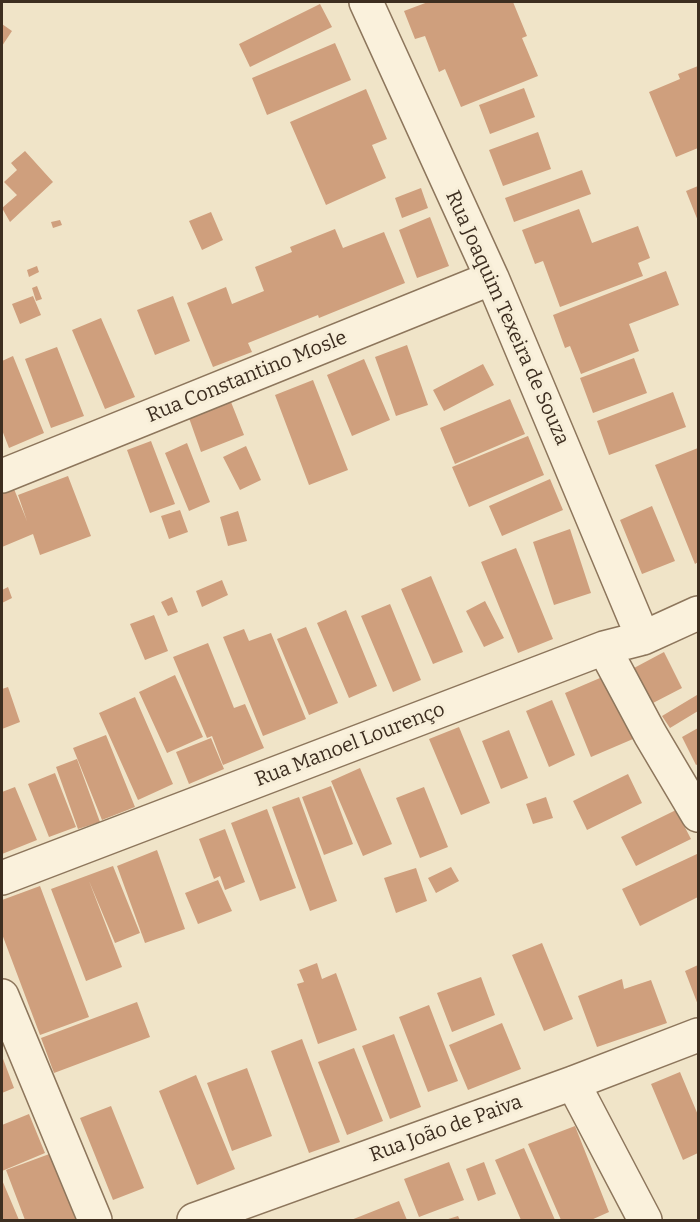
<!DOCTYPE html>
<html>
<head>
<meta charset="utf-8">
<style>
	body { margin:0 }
	#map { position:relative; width:700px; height:1222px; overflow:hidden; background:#f0e4c8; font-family:Bitter,serif }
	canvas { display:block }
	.frame { position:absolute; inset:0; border:3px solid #3d2e20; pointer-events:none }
</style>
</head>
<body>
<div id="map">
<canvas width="700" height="1222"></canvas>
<div class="frame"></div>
</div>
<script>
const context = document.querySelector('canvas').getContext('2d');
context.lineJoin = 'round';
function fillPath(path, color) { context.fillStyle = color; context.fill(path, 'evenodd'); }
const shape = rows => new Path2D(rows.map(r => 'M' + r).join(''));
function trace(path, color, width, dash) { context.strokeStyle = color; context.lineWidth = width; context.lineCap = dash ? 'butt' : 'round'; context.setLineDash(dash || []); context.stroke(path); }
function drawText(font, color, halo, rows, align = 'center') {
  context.font = font + ' Bitter,serif'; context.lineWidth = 6; context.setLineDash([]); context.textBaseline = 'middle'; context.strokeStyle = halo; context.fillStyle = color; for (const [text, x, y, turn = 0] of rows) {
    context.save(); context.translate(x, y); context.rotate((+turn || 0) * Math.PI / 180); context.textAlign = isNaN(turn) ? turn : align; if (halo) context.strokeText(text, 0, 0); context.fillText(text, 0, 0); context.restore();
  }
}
fillPath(shape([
	[428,2,513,2,527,36,522,38,538,76,461,107,445,69,439,72,425,36,415,39,404,11],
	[320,4,332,27,250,67,239,44],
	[2,24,12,31,2,46],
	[335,43,351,80,267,115,252,78],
	[698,66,698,148,676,157,649,92,680,79,678,74],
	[524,88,535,117,490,134,479,105],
	[366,89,387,139,372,145,386,178,326,205,290,122],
	[538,132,551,169,503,186,489,150],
	[25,151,53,182,10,222,2,208,17,195,4,182,17,170,11,163],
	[582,170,591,194,514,222,505,198],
	[698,186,698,221,686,191],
	[421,188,428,208,402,218,395,198],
	[579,209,592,243,638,226,650,258,638,263,643,276,560,307,543,261,535,264,522,230],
	[211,212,223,240,202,250,189,221],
	[430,217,449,266,417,278,399,230],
	[60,220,62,225,53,228,51,222],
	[335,229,343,248,384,232,405,283,319,318,318,315,248,343,252,352,213,367,187,303,226,287,232,304,264,291,255,267,292,252,290,247],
	[37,266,39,272,29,277,27,270],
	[666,271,679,305,629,324,639,351,581,374,570,346,565,348,553,315],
	[37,286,42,299,36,301,32,288],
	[33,296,41,315,20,324,12,304],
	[173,296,190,341,155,355,137,310],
	[101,318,135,397,105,409,72,330],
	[407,345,428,405,396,416,375,357],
	[57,347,84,416,51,428,25,359],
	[13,356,44,433,9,448,2,430,2,361],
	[634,358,647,393,593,413,580,378],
	[364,359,390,420,352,436,327,375],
	[483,364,494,385,444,411,433,390],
	[313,380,348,470,309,485,275,395],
	[673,392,686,427,609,455,597,421],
	[510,399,525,434,455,464,440,428],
	[231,402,244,435,201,452,189,418],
	[528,436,544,475,469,507,452,467],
	[151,441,175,504,150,513,127,450],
	[187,443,210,502,189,511,165,453],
	[246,446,261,480,240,490,223,457],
	[698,448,698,562,695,564,655,465],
	[68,476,91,536,40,555,33,534,2,547,2,494,14,489,27,521,18,495],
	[550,479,563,510,502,536,489,506],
	[652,506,675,561,642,574,620,520],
	[180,510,188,532,169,539,161,516],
	[238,511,247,541,228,546,220,517],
	[570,529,591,593,554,605,533,542],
	[516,548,553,639,518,653,481,562],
	[431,576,463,652,433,664,401,589],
	[222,580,228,595,202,607,196,591],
	[8,587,12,598,2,603,2,590],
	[172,597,178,612,168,616,161,602],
	[485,601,504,638,484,647,466,611],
	[390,604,421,680,393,692,361,616],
	[346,610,377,686,349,698,317,623],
	[154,615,168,651,145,660,130,624],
	[306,627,338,703,309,715,277,639],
	[244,629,249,641,271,633,306,719,263,736,223,637],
	[208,643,234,708,245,704,264,748,223,765,212,736,207,738,173,657],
	[664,652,682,688,653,703,634,668],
	[175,675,203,737,167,753,139,692],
	[607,675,633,739,591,757,565,693],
	[8,687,20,722,2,729,2,689],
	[697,695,698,711,670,728,662,716],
	[135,697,173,784,138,800,99,713],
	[552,700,575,755,549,767,526,711],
	[459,727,490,803,461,815,429,739],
	[698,728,698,764,696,765,682,737],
	[509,730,528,778,501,789,482,741],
	[106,735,135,807,102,820,73,748],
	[211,738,224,769,189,784,176,752],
	[77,759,100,822,78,829,56,767],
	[360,768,392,844,363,856,331,781],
	[55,773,76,827,49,837,28,784],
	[628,774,642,803,587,830,573,801],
	[331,786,353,844,324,855,302,797],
	[15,787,37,840,2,854,2,792],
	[424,787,448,847,420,858,396,798],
	[299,797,337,901,310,911,272,807],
	[546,797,553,818,533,824,526,804],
	[267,809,296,888,260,901,231,823],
	[676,810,691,839,636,866,621,837],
	[225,829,245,882,225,890,220,876,214,879,199,839],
	[157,850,185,929,145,943,117,866],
	[697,854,698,857,698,897,640,926,622,889],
	[113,866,140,933,115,943,89,881,122,967,86,981,51,889],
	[451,867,459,881,436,893,428,878],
	[416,868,427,901,396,913,384,878],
	[218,880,232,911,198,924,185,893],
	[40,886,89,1017,40,1035,2,934,2,900],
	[542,943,573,1019,544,1031,512,955],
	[317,963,322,979,336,973,357,1030,318,1044,297,984,304,982,299,970],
	[698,965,698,1005,685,971],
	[481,977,495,1015,452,1032,437,993],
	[622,979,624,989,651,980,667,1023,597,1047,578,996],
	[137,1002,150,1037,54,1073,41,1038],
	[429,1005,458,1081,428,1092,399,1017],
	[502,1023,521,1069,468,1090,449,1045],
	[394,1034,421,1107,390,1119,362,1046],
	[302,1039,340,1142,309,1153,271,1051],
	[354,1048,383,1121,347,1135,318,1062],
	[2,1056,14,1088,2,1093],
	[247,1068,272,1136,232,1151,207,1083],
	[680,1072,698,1115,698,1153,683,1160,651,1084],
	[196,1075,235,1169,197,1185,159,1091],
	[111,1106,144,1188,113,1200,80,1118],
	[29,1114,45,1153,2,1171,2,1125],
	[575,1126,609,1212,591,1220,561,1220,528,1144],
	[524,1148,555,1220,521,1220,495,1160],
	[52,1153,79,1220,25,1220,6,1170],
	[449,1162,464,1200,419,1217,404,1179],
	[484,1162,496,1194,478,1201,466,1169],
	[2,1180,19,1220,2,1220],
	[399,1201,407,1220,351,1220],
	[458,1216,460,1220,445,1220]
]), '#cf9f7d');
const minor = shape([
	[366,2,492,278,643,638],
	[2,476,492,278],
	[604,648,650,734,698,815],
	[2,878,604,648,643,638,698,613],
	[2,996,95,1220],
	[573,1083,645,1220],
	[194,1220,573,1083,698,1035]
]);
trace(minor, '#8d765c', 36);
trace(minor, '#faf1dc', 33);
drawText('20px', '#3d2e20', '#f7eed8', [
	["Rua Joaquim Texeira de Souza",507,318,66],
	["Rua Constantino Mosle",247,377,-22],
	["Rua Manoel Lourenço",350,745,-21],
	["Rua João de Paiva",446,1129,-20]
]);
</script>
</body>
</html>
